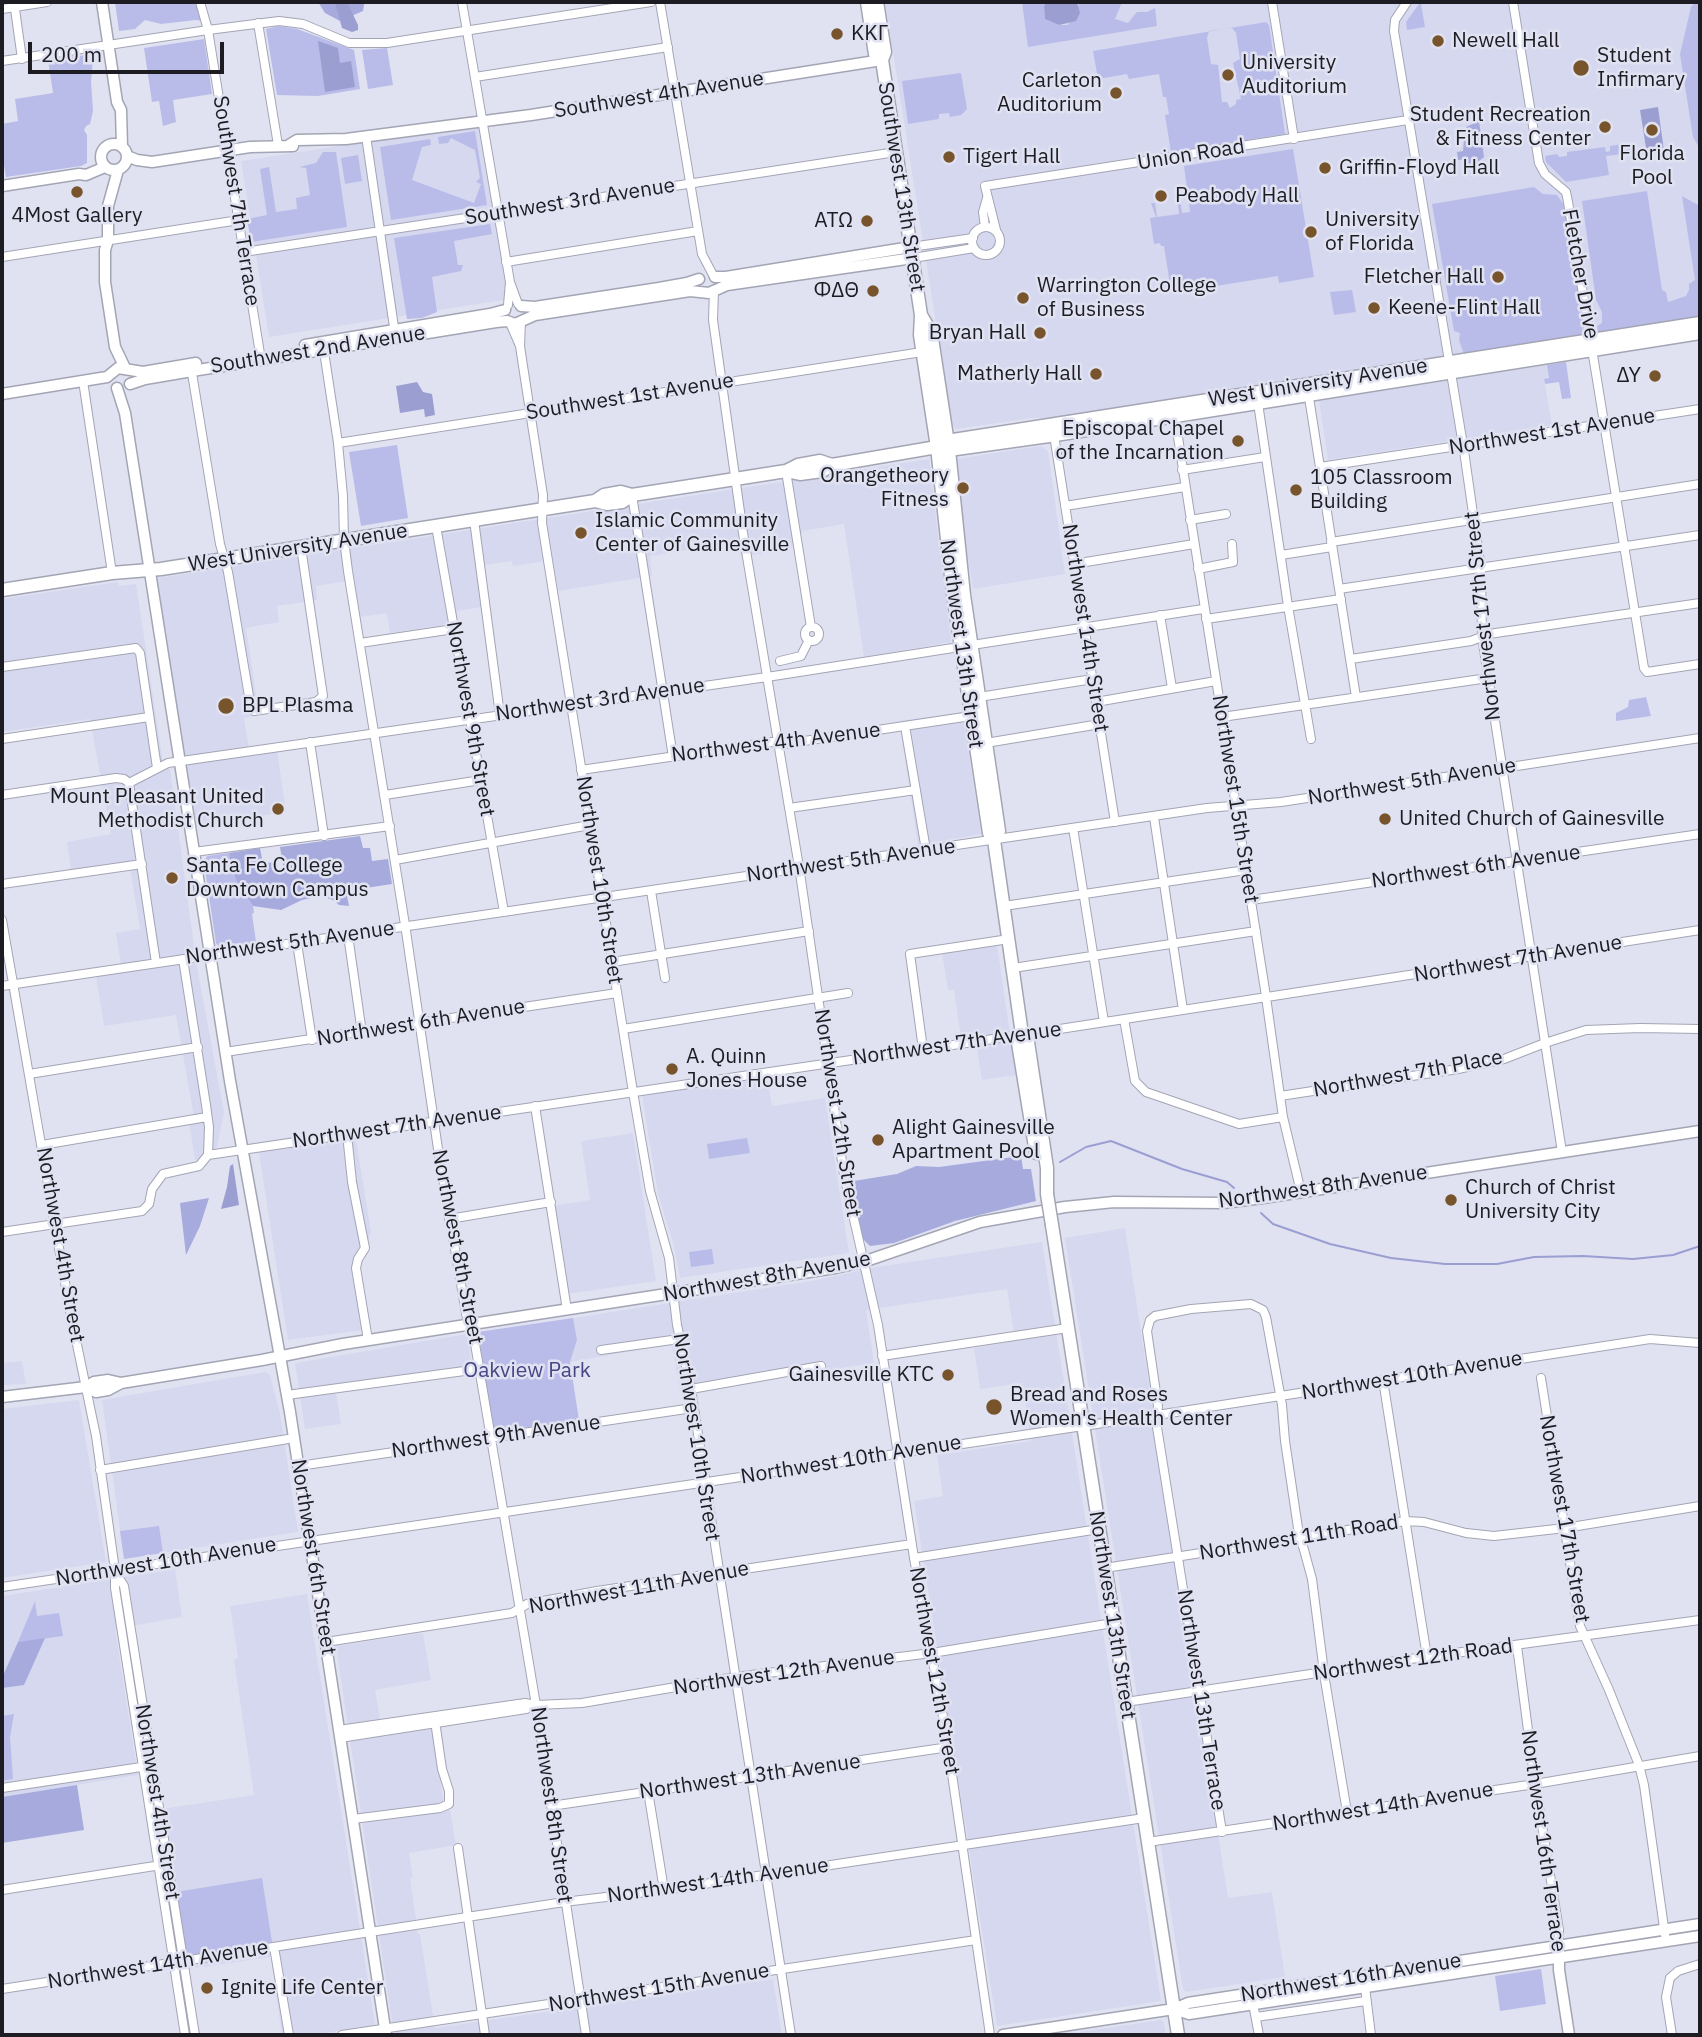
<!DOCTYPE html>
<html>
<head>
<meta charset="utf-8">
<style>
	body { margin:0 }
	#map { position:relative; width:1702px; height:2037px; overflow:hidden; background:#e0e2f2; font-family:"IBM Plex Sans",sans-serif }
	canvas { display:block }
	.frame { position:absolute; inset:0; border:4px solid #1c1c22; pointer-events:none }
	.scale { position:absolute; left:28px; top:42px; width:196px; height:32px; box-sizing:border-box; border:4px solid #1c1c22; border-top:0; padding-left:9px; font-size:21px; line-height:24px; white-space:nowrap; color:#1c1c22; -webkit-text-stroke:5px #e0e2f2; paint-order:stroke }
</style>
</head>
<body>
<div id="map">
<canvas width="1702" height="2037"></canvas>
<div class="frame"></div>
<div class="scale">200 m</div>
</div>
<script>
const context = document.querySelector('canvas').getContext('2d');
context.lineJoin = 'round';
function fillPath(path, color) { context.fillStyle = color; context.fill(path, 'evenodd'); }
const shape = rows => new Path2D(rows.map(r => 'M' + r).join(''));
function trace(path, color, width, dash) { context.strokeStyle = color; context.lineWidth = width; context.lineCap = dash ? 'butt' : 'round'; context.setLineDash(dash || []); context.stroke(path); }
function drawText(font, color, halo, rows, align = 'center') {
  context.font = font + ' "IBM Plex Sans",sans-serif'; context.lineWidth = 5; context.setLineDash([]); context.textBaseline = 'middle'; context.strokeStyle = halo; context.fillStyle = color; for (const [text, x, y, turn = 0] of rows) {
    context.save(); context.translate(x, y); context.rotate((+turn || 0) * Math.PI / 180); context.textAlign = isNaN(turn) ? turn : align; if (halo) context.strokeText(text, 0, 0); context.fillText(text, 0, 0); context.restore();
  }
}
fillPath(shape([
	[885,2,1700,2,1700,317,1056,418,1032,418,956,429,952,424],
	[481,124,509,299,269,337,241,161],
	[1547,365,1549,378,1544,379,1552,425,1328,460,1319,401],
	[1041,446,1048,451,1065,574,973,589,961,514,956,459],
	[929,459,951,642,864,657,844,524,803,531,790,549,741,557,738,542,650,556,652,576,558,591,553,560,513,566,512,561,477,566,482,607,457,611,458,623,390,633,387,613,360,617,354,580,316,586,317,600,277,606,279,622,246,628,259,715,244,718,249,749,185,757,183,755,156,580,158,578],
	[118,582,119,586,136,584,164,769,170,769,196,961,224,1112,215,1157,195,1160,189,1122,194,1117,176,1015,104,1026,96,976,122,972,116,933,140,929,129,862,71,871,67,842,111,834,90,719,2,732,2,599],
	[963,712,981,834,918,845,899,721],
	[277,750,286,812,195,826,187,765],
	[996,938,1016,1075,982,1080,975,1037,961,1038,954,990,948,990,941,947],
	[767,1076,772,1106,825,1098,849,1253,680,1278,674,1246,658,1194,642,1095],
	[354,1127,371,1232,360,1263,371,1329,288,1340,259,1153,246,1144],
	[633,1133,656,1281,567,1294,553,1206,590,1200,581,1141],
	[1125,1228,1228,1898,1272,1892,1285,1977,1186,1992,1183,1989,1065,1238],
	[1042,1242,1161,2001,997,2026,914,1501,943,1496,937,1455,1031,1441,1022,1383,980,1389,974,1348,1015,1341,1007,1289,866,1310,874,1363,680,1392,672,1344,570,1362,577,1340,573,1318,811,1281,877,1267],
	[467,1334,472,1366,335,1387,341,1424,305,1429,295,1363],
	[22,1361,26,1384,2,1385,2,1363],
	[265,1372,270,1375,280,1413,298,1532,124,1559,102,1400],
	[79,1400,106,1562,2,1578,2,1409],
	[175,1569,182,1617,115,1629,138,1775,2,1797,2,1596],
	[307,1594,375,2025,375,2035,340,2035,339,2031,308,2035,282,2035,271,1957,188,1969,162,1809,254,1795,234,1660,238,1658,230,1606],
	[423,1633,431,1680,375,1690,383,1736,432,1729,445,1810,450,1810,456,1845,409,1853,413,1877,410,1878,418,1934,420,1934,435,2028,773,1979,782,2035,397,2035,392,2022,336,1646],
	[1161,2020,1164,2022,1166,2035,1080,2035,1079,2032]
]), '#d6d8ef');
fillPath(shape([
	[115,2,197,2,202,21,196,20,161,24,145,20,135,29,119,31],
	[1022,2,1047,2,1044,6,1045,19,1059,25,1068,25,1079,5,1077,2,1122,2,1115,19,1128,23,1137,12,1147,12,1155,8,1157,26,1028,47],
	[1695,2,1700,2,1700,149,1693,137,1680,54,1691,7],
	[1419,4,1421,4,1425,27,1407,30,1406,22],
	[1266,22,1269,25,1285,134,1171,152,1165,115,1169,114,1166,97,1163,97,1159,74,1129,79,1127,74,1098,79,1093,51],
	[1232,28,1236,33,1240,59,1233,63,1241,99,1236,100,1236,104,1230,108,1227,102,1222,102,1218,65,1211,64,1207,38,1209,31],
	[279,26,297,29,354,50,360,89,318,96,277,95,266,29],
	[204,39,212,94,173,100,176,122,163,126,159,101,152,102,144,48],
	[387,48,393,85,368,89,362,50],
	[86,55,93,60,91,81,93,111,90,124,86,126,84,130,87,135,87,163,81,166,6,177,2,153,2,124,18,121,15,99,53,93,48,60],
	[961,73,967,109,961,115,950,117,949,113,939,114,939,119,908,124,902,81],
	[475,131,487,205,391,220,380,147,430,139,431,145,422,147,412,180,474,203,481,184,476,182,480,178,475,150,451,138,448,143,439,144,438,137],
	[1629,143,1631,153,1606,156,1609,175,1566,182,1546,162,1545,156,1557,154,1559,157,1567,156,1567,152,1605,147,1606,152,1610,151,1610,146],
	[1293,149,1314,277,1279,283,1278,276,1191,290,1171,291,1164,246,1161,246,1160,243,1154,244,1150,218,1156,217,1151,203,1155,203,1157,217,1179,214,1177,196,1180,196,1182,213,1190,212,1184,166],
	[323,152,336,152,347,227,251,242,247,219,267,215,260,169,269,167,276,212,297,209,296,198,310,195,306,168,299,167,316,163],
	[358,155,362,181,345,184,341,158],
	[1534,187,1543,194,1557,195,1564,205,1578,287,1583,335,1464,354,1459,340,1460,333,1454,331,1432,204],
	[1647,191,1662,290,1666,292,1668,302,1686,296,1689,290,1689,284,1695,280,1682,196,1700,206,1700,317,1598,332,1597,326,1602,323,1602,312,1596,300,1582,201],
	[490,224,492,234,454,241,458,265,463,265,461,271,432,277,437,312,422,318,407,319,394,238],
	[1352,290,1356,312,1334,315,1330,292],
	[1566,362,1571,398,1562,399,1559,382,1545,384,1544,379,1549,378,1547,365],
	[397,445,408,518,361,526,349,452],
	[1646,697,1651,716,1616,721,1616,713,1628,707,1629,700],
	[229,853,231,868,239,886,253,906,254,913,252,914,256,942,219,947,216,943,204,862,207,856],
	[747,1138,750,1153,709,1159,707,1144],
	[712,1249,714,1264,691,1267,689,1252],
	[573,1318,577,1340,570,1362,579,1420,494,1432,478,1332],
	[159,1526,163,1553,124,1559,120,1531],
	[35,1601,37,1616,59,1613,63,1636,18,1642],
	[14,1714,10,1737,13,1779,2,1781,2,1716],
	[262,1878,272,1942,186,1956,176,1892],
	[1541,1969,1546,2004,1500,2011,1495,1976]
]), '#b9bce8');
fillPath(shape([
	[318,2,364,2,364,5,363,11,340,21,325,13],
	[1479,121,1484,157,1469,169,1467,159,1458,160,1457,152,1463,151,1464,140,1468,137,1466,127],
	[360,836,363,848,370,848,372,861,388,859,392,884,346,891,349,906,339,905,333,900,321,896,302,900,281,910,253,906,239,886,231,868,229,853,260,848,263,864,273,862,274,872,284,871,280,847],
	[1021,1156,1023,1169,1031,1169,1036,1201,955,1221,894,1243,870,1246,863,1239,858,1222,854,1181,897,1174,916,1166,939,1167],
	[209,1198,200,1226,186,1255,180,1203],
	[45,1638,24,1685,2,1688,2,1678,18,1642],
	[77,1785,84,1830,2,1843,2,1797]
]), '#a6aadd');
fillPath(shape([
	[337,2,347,2,358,25,358,30,352,32,342,28,335,3],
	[1047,2,1077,2,1080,13,1076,21,1059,25,1045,19,1044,6],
	[318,41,338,48,340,63,351,61,355,87,325,92],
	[1658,107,1664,151,1647,154,1640,110],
	[417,382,423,392,432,394,435,415,425,417,424,409,400,413,396,386],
	[233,1164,239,1205,221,1209,227,1187,230,1166]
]), '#9b9ed1');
trace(shape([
	[1060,1162,1086,1147,1111,1141,1182,1169,1227,1182,1234,1188],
	[1261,1213,1273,1224,1330,1244,1391,1258,1445,1264,1497,1264,1534,1257,1583,1256,1633,1259,1673,1255,1700,1246]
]), '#9b9ed1', 2);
const street = shape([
	[14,2,22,59],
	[200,2,208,30,261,360],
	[462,2,510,282,518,304],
	[660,2,702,254,713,275],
	[1272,2,1294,139],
	[1407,2,1395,20,1394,31,1464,451,1481,569,1482,637,1562,1152],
	[1513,2,1539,163,1545,174,1566,192,1568,202,1644,668,1647,672,1700,664],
	[2,9,47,2],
	[258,23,278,145],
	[2,61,208,30,279,21,303,24,349,43,387,43,651,2],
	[475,77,668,47],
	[366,136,395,334],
	'972 241a14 14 0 1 1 28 0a14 14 0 1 1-28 0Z',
	[985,227,983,212,987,198],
	[996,230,985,186,1408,120],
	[911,247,973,238],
	[244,252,896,152],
	[2,257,239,220],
	[913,258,974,248],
	[506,262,698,231],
	[714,290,713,320,743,533,800,873,844,1175,878,1325,914,1558,946,1733,990,2035],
	[508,305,510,282],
	[510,323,520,346,523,366,543,495,542,523,633,1092,650,1191,669,1258,677,1325,691,1389,791,2035],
	[323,345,338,443,343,496,344,540,348,571,406,931,438,1149,468,1325,473,1332,536,1705,586,2035],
	[520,346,521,321],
	[191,367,220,544,228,572,251,708,254,711,316,702,323,696,301,547],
	[83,381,112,573],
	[1308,391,1356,697],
	[1258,403,1288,606,1311,739],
	[1174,412,1265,990,1283,1117,1301,1192],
	[1054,435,1115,822],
	[338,443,922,352],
	[1320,467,1700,409],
	[1182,470,1265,457],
	[786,471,811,627],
	[632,495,673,757],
	[1065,506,1185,487],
	[474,520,500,715],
	[1190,520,1226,514],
	[436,526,504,912],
	[1331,542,1700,484],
	[1281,555,1332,547],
	[1074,564,1194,544],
	[1198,569,1233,562,1232,544],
	[1339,589,1700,535],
	[1160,615,1172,688],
	[1206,619,1341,599],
	'805 634a7 7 0 1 1 14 0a7 7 0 1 1-14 0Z',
	[360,643,454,629],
	[1351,659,1471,641,1489,634,1700,603],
	[780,661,801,656,809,640],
	[2,667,136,648,140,653,157,768],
	[979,697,1093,679],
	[1096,702,1216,681],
	[1222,717,1488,678],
	[905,726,926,850],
	[2,739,149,717],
	[310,742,324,836],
	[986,743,1100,724],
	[581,770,771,742,784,744,971,716],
	[129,783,168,763,767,677,1203,609],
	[129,783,156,963],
	[2,795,116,778,124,779,129,783],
	[385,795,481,780],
	[789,808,916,790],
	[1154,817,1183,1010],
	[1073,828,1104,1022],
	[194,852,390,826],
	[395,860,590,825],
	[2,884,142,864],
	[651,891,665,978],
	[1251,900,1700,834],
	[1004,906,1246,870],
	[2,920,70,1311,96,1436,115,1570,115,1588,185,2035],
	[348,935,362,1033],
	[297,943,312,1040],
	[183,959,206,1105,209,1127,208,1155],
	[612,962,809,931],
	[1013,968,1256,931],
	[2,986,1207,808,1281,802,1700,738],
	[1124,1019,1135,1081,1146,1092,1239,1124,1283,1117],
	[623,1029,848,993],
	[923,1049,910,954,1009,939],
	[225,1052,617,993],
	[29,1074,198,1047],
	[1280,1096,1458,1069,1504,1059,1545,1043,1586,1030,1640,1028,1700,1029],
	[535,1106,567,1310],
	[347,1134,352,1182,365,1248,358,1259,356,1268,368,1340],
	[42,1145,207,1117],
	[449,1219,551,1202],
	[2,1232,142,1211,149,1204,152,1189,163,1174,199,1166,208,1155,1034,1033,1700,930],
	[601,1350,679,1339],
	[882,1356,1068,1328],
	[1541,1378,1580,1626,1609,1690,1639,1765,1644,1785,1665,1935],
	[1383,1380,1427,1657],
	[691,1389,821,1366],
	[287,1395,479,1369],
	[299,1466,693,1408],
	[100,1470,294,1438],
	[914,1558,1099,1529],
	[1105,1568,1405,1521,1424,1522,1466,1533,1494,1536,1565,1528,1700,1506],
	[116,1573,124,1586,195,2035],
	[2,1587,1157,1415,1650,1339,1700,1343],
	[326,1642,512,1613,527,1604,597,1591,912,1544],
	[1517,1646,1534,1776,1559,1930,1559,1946],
	[1126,1702,1403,1660,1700,1620],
	[339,1730,525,1703,536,1705,582,1703,735,1677,932,1653,1113,1623],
	[340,1738,526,1709,536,1705],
	[2,1788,148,1766],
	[648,1791,664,1890],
	[551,1806,949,1747],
	[353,1819,440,1808,449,1804,449,1791,442,1769,435,1721],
	[1222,1832,1156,1421,1158,1406,1147,1331,1150,1320,1155,1316,1191,1309,1251,1304,1263,1310,1266,1317,1282,1405,1285,1441,1298,1528,1312,1579,1325,1680,1347,1812],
	[1148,1842,1535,1784,1700,1756],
	[458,1848,485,2035],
	[2,1890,161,1865],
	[274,1947,289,2035],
	[1365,1987,1371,2035],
	[2,1989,564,1902,664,1890,1144,1818],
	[1253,2004,1259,2035],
	[1256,2017,1366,2001],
	[342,2035,976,1940],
	[1672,2035,1666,1997,1670,1978,1678,1971,1700,1964]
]);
const secondary = shape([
	[102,2,117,102,121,110,122,147],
	'101 157a13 13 0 1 1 26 0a13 13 0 1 1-26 0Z',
	[289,145,297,140,346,139,531,115,882,60],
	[127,156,137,160,152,162,250,147,293,146],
	[118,170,108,206,108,240,105,250,105,282,115,347,125,368],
	[2,186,79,174,86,175,105,167],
	[715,277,726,277,911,247],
	[521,306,535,307,659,288,687,283,699,279],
	[305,345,490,314,505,310],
	[130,384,145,379,192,371,496,322,507,321,515,324,535,315,690,291,709,293,727,285,913,258],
	[117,388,125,413,230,1081,290,1412,386,2035],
	[2,394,107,377,118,368,143,372,196,363],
	[86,1387,96,1392,108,1390,121,1383,262,1360,343,1344,835,1268,863,1262,980,1222,1065,1207,1114,1202,1223,1203,1263,1198,1700,1131],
	[2,1397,86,1387,94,1382,108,1380,121,1383],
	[1559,1951,1559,1970,1569,2035],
	[1174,2009,1189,2014,1700,1936],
	[1003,2035,1174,2009,1188,2003,1700,1924]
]);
const primary = shape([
	[867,2,875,54,882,60],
	[877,2,885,52,882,60,921,315,920,335,937,447,953,594,989,833,994,840,1022,1034,1028,1042,1047,1168,1047,1194],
	[921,315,931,332,949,450,964,595,999,831,994,840],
	[937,447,949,450,1049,436,1700,333],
	[786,471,800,474,822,471,832,465,937,447,947,441,1700,323],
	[595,501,604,495,621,492,632,495,716,482,786,471,798,465,820,461,832,465],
	[2,590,112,573,161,569,595,501,607,504,622,502,632,495],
	[1022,1034,1018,1043,1036,1153],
	[1052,1225,1178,2035]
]);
trace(street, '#a3a5b4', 10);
trace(secondary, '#a3a5b4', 13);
trace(primary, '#a3a5b4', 15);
trace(street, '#fff', 8);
trace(secondary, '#fff', 10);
trace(primary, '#fff', 12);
const primaryBridge = shape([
	[1047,1194,1052,1225]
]);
trace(primaryBridge, '#a3a5b4', 15, []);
trace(primaryBridge, '#fff', 12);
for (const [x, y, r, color] of [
	[837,34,7,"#77542c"],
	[1438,41,7,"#77542c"],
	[1581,68,9,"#77542c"],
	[1228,75,7,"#77542c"],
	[1116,93,7,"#77542c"],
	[1605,127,7,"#77542c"],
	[1652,130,7,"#77542c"],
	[949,157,7,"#77542c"],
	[1325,168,7,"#77542c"],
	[77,192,7,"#77542c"],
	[1161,196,7,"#77542c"],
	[867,221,7,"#77542c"],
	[1311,232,7,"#77542c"],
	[1498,277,7,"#77542c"],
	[873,291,7,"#77542c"],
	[1023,298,7,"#77542c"],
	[1374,308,7,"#77542c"],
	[1040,333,7,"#77542c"],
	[1096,374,7,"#77542c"],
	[1655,376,7,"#77542c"],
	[1238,441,7,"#77542c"],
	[963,488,7,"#77542c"],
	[1296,490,7,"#77542c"],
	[581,533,7,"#77542c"],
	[226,706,9,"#77542c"],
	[278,809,7,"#77542c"],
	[1385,819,7,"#77542c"],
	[172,878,7,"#77542c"],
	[672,1069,7,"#77542c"],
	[878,1140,7,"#77542c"],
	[1451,1200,7,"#77542c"],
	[948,1375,7,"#77542c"],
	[994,1407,9,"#77542c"],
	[207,1988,7,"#77542c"]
]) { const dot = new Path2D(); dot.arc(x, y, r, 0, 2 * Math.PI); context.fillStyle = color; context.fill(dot); trace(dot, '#e0e2f2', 2.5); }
drawText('21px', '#1c1c22', '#e0e2f2', [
	["ΚΚΓ",851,34],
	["Newell Hall",1452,41],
	["Student",1597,56],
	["Infirmary",1597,80],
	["University",1242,63],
	["Auditorium",1242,87],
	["Carleton",1102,81,"right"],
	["Auditorium",1102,105,"right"],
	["Student Recreation",1591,115,"right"],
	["& Fitness Center",1591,139,"right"],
	["Florida",1652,154,"center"],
	["Pool",1652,178,"center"],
	["Tigert Hall",963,157],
	["Griffin-Floyd Hall",1339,168],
	["Peabody Hall",1175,196],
	["4Most Gallery",77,216,"center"],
	["University",1325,220],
	["of Florida",1325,244],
	["ΑΤΩ",853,221,"right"],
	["Fletcher Hall",1484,277,"right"],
	["Warrington College",1037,286],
	["of Business",1037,310],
	["ΦΔΘ",859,291,"right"],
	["Keene-Flint Hall",1388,308],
	["Bryan Hall",1026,333,"right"],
	["Matherly Hall",1082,374,"right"],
	["ΔΥ",1641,376,"right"],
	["Episcopal Chapel",1224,429,"right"],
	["of the Incarnation",1224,453,"right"],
	["Orangetheory",949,476,"right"],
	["Fitness",949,500,"right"],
	["105 Classroom",1310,478],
	["Building",1310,502],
	["Islamic Community",595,521],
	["Center of Gainesville",595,545],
	["BPL Plasma",242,706],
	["Mount Pleasant United",264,797,"right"],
	["Methodist Church",264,821,"right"],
	["United Church of Gainesville",1399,819],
	["Santa Fe College",186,866],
	["Downtown Campus",186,890],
	["A. Quinn",686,1057],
	["Jones House",686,1081],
	["Alight Gainesville",892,1128],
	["Apartment Pool",892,1152],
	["Church of Christ",1465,1188],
	["University City",1465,1212],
	["Gainesville KTC",934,1375,"right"],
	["Bread and Roses",1010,1395],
	["Women's Health Center",1010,1419],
	["Ignite Life Center",221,1988]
], 'left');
drawText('21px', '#1c1c22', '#e0e2f2', [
	["Southwest 4th Avenue",659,95,-9],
	["Union Road",1191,155,-9],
	["Southwest 13th Street",901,187,81],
	["Southwest 7th Terrace",236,201,81],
	["Southwest 3rd Avenue",570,202,-9],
	["Fletcher Drive",1580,274,80],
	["Southwest 2nd Avenue",318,350,-9],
	["West University Avenue",1318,383,-9],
	["Southwest 1st Avenue",630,397,-9],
	["Northwest 1st Avenue",1552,432,-9],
	["West University Avenue",298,548,-9],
	["Northwest 17th Street",1483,616,-96],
	["Northwest 14th Street",1085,628,81],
	["Northwest 13th Street",961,644,82],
	["Northwest 3rd Avenue",600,700,-8],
	["Northwest 9th Street",470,719,80],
	["Northwest 4th Avenue",776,743,-7],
	["Northwest 5th Avenue",1412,782,-9],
	["Northwest 15th Street",1235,799,81],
	["Northwest 5th Avenue",851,861,-8],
	["Northwest 6th Avenue",1476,867,-8],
	["Northwest 10th Street",599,880,81],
	["Northwest 5th Avenue",290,943,-8],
	["Northwest 7th Avenue",1518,959,-9],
	["Northwest 6th Avenue",421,1023,-9],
	["Northwest 7th Avenue",957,1044,-8],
	["Northwest 7th Place",1408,1074,-10],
	["Northwest 12th Street",837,1113,81],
	["Northwest 7th Avenue",397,1127,-8],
	["Northwest 8th Avenue",1323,1187,-8],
	["Northwest 4th Street",60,1245,80],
	["Northwest 8th Street",457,1247,79],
	["Northwest 8th Avenue",767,1277,-10],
	["Northwest 10th Avenue",1412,1376,-9],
	["Northwest 9th Avenue",496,1437,-8],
	["Northwest 10th Street",696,1437,81],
	["Northwest 10th Avenue",851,1460,-9],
	["Northwest 17th Street",1564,1519,80],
	["Northwest 11th Road",1299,1538,-9],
	["Northwest 6th Street",313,1557,81],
	["Northwest 10th Avenue",166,1562,-9],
	["Northwest 11th Avenue",639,1588,-10],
	["Northwest 13th Street",1112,1615,81],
	["Northwest 12th Road",1413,1660,-8],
	["Northwest 12th Street",934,1671,80],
	["Northwest 12th Avenue",784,1673,-8],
	["Northwest 13th Terrace",1201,1700,81],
	["Northwest 13th Avenue",750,1777,-8],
	["Northwest 4th Street",157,1802,81],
	["Northwest 8th Street",551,1805,82],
	["Northwest 14th Avenue",1383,1807,-9],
	["Northwest 16th Terrace",1543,1841,82],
	["Northwest 14th Avenue",718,1881,-8],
	["Northwest 14th Avenue",158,1965,-9],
	["Northwest 16th Avenue",1351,1978,-9],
	["Northwest 15th Avenue",659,1988,-9]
]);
drawText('21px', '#464585', '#e0e2f2', [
	["Oakview Park",527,1371]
]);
</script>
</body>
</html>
